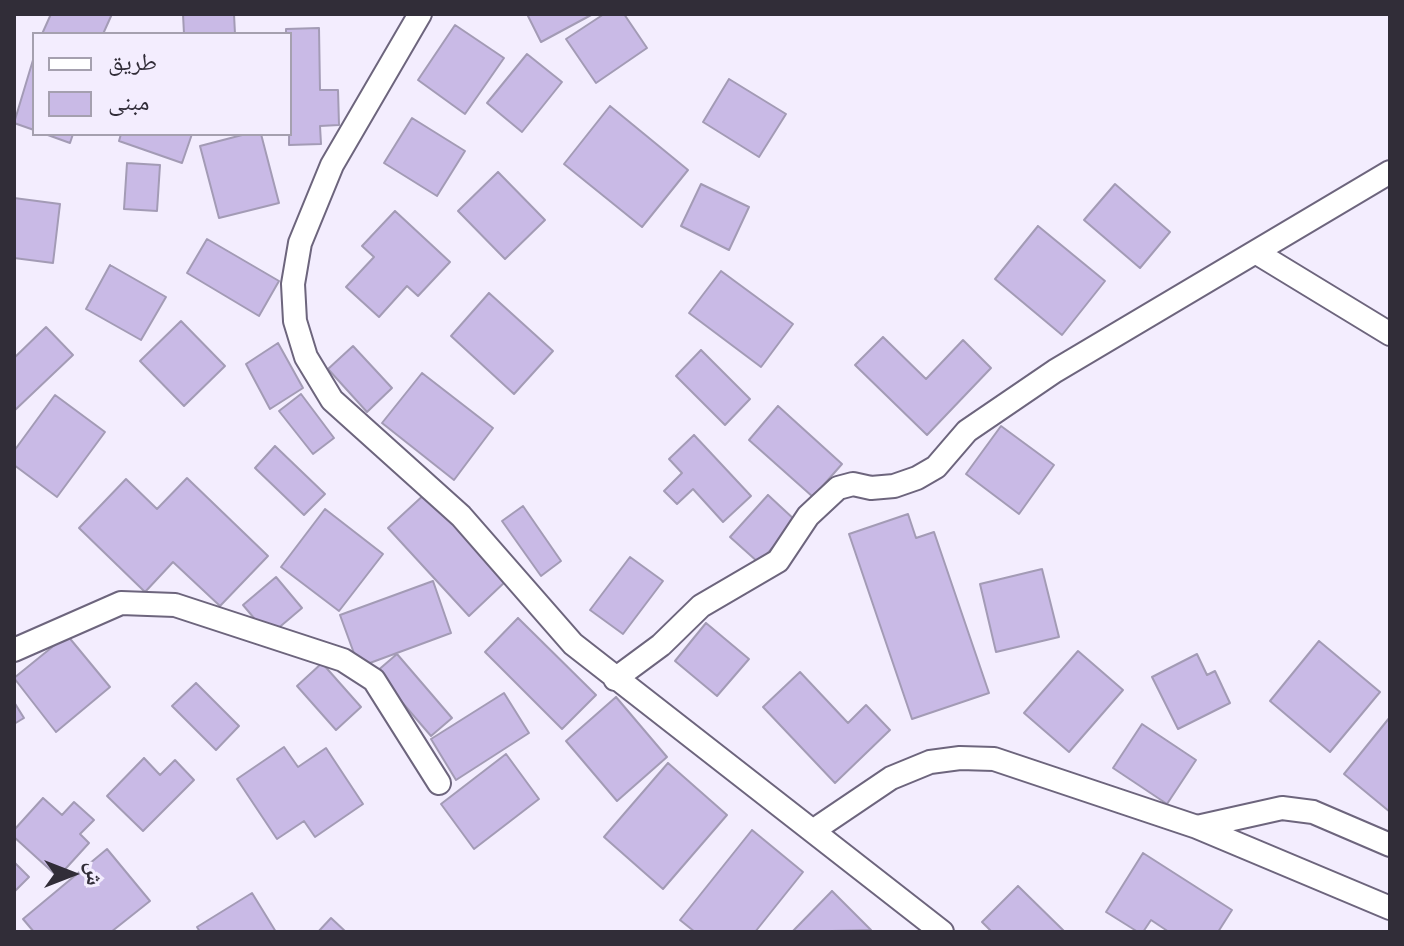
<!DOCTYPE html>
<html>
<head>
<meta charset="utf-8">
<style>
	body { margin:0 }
	#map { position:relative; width:1404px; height:946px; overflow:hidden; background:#f3edfe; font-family:"Exo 2","Noto Naskh Arabic",sans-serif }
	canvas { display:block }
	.frame { position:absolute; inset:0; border:16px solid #312d38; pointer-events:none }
	.legend { position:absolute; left:32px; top:32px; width:260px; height:104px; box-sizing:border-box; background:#f3edfe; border:2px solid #a5a0af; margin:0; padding:10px 14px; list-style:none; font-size:24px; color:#312d38 }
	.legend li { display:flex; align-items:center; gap:16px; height:40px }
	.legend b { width:40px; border:2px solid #a5a0af }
	.north { position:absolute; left:32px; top:834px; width:80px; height:80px; -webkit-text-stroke:6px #f3edfe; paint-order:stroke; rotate:90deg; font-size:22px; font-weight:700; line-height:32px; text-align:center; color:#312d38 }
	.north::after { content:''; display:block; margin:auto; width:28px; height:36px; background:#312d38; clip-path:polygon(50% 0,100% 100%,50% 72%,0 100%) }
</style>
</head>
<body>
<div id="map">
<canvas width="1404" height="946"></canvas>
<div class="frame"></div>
<ul class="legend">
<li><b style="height:10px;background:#fff"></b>طريق</li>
<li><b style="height:22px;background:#c9bae6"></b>مبنى</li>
</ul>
<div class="north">ش</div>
</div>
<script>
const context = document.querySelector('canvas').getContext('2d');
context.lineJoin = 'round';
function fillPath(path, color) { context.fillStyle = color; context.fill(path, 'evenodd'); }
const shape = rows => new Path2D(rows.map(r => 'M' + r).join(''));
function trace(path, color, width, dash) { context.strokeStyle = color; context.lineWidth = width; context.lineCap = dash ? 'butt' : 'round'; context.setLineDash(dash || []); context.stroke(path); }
const building = shape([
	[51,14,112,14,103,34,42,34,51,14],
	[183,14,234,14,235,34,184,34,183,14],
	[527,14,593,14,541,42,527,14],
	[604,14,624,14,647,48,596,83,566,39,604,14],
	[455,25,504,58,465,114,418,80,455,25],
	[319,28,320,90,338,90,339,125,320,126,321,144,289,145,290,34,286,34,286,29,319,28],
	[527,54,562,82,522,132,487,103,527,54],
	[33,60,34,60,34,130,14,123,33,60],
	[729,79,786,114,759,157,703,122,729,79],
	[610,106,688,170,642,227,564,164,610,106],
	[412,118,465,151,437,196,384,163,412,118],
	[45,134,73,134,70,143,45,134],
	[121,134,192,134,182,163,119,141,121,134],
	[246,134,261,134,279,203,219,218,200,146,246,134],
	[127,163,160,165,157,211,124,209,127,163],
	[498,172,545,220,505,259,458,211,498,172],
	[701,184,749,207,729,250,681,226,701,184],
	[1115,184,1170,232,1140,268,1084,220,1115,184],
	[14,198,60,204,53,263,14,258,14,198],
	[395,211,450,262,418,296,407,286,379,317,346,287,374,257,362,246,395,211],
	[1038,226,1105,281,1062,335,995,279,1038,226],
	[207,239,279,281,259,316,187,273,207,239],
	[110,265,166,297,141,340,86,309,110,265],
	[721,271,793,324,761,367,689,313,721,271],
	[489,293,553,351,514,394,451,336,489,293],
	[181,321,225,366,184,406,140,361,181,321],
	[46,327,73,355,14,411,14,358,46,327],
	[883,337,926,379,963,340,991,368,927,435,855,365,883,337],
	[278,343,303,388,270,409,246,364,278,343],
	[353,346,392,388,367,412,328,369,353,346],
	[701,350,750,399,725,425,676,376,701,350],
	[422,373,493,428,454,480,382,423,422,373],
	[301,394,334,438,313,454,279,411,301,394],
	[55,395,105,432,57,497,14,465,14,451,55,395],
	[778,406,842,464,813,497,749,440,778,406],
	[1001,426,1054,465,1019,514,966,474,1001,426],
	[694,435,751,496,723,522,693,489,677,504,664,491,682,473,669,459,694,435],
	[275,446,325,494,304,515,255,468,275,446],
	[187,478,268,556,220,606,173,562,145,592,79,528,126,479,157,509,187,478],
	[427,492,507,580,469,616,388,528,427,492],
	[768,495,796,521,759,563,730,537,768,495],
	[523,506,561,561,541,576,502,521,523,506],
	[325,509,383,554,339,611,281,567,325,509],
	[908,514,916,538,934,532,989,693,912,719,849,534,908,514],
	[630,557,663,581,623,634,590,610,630,557],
	[1042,569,1059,637,996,652,980,584,1042,569],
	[276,577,302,608,269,636,243,605,276,577],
	[433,581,451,633,359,667,340,615,433,581],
	[518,618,596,695,562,729,485,652,518,618],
	[706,623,749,659,717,696,675,661,706,623],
	[67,635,110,687,56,732,14,678,67,635],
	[1319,641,1380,692,1330,752,1270,701,1319,641],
	[1078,651,1123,690,1069,752,1024,713,1078,651],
	[397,654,452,718,431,736,376,672,397,654],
	[1197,654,1207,675,1215,671,1230,703,1178,729,1152,677,1197,654],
	[322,663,361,707,336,730,297,686,322,663],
	[800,672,848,723,866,705,890,730,835,783,763,707,800,672],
	[196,683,239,726,216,750,172,706,196,683],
	[504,693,529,733,456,780,431,739,504,693],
	[616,697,667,757,617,801,566,741,616,697],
	[14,702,24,718,14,724,14,702],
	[1390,717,1390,812,1344,774,1390,717],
	[1142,724,1196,760,1167,804,1113,768,1142,724],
	[284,747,298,767,326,748,363,804,315,837,304,821,277,839,237,779,284,747],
	[506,754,539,799,474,849,441,804,506,754],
	[144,758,160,775,175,760,194,780,143,831,107,796,144,758],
	[668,763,727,815,663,889,604,837,668,763],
	[43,798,62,815,74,802,94,820,80,834,89,843,58,877,14,837,14,830,43,798],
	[752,830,803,872,755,932,695,932,680,920,752,830],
	[107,849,150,901,111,932,34,932,23,919,107,849],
	[1143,853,1232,910,1218,932,1169,932,1151,920,1143,932,1138,932,1106,912,1143,853],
	[14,862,29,877,14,892,14,862],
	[1018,886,1065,932,992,932,982,922,1018,886],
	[832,891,871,930,792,932,832,891],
	[252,893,276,932,200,932,197,927,252,893],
	[331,918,346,932,318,932,331,918]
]);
fillPath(building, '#c9bae6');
trace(building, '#a39bb5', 2);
const street = shape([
	[420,14,332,165,300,243,293,284,295,321,306,357,332,400,461,516,573,644,942,932],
	[1257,253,1390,334],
	[14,650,121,603,175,605,343,660,374,680,439,783],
	[615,679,661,645,701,606,778,561,808,516,838,488,853,484,871,488,894,486,917,478,936,467,967,431,1055,371,1390,172],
	[1197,827,1282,808,1313,812,1390,845],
	[814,830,891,778,930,762,960,758,994,759,1197,827,1390,908]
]);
trace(street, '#6d657d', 26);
trace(street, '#fff', 22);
</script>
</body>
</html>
